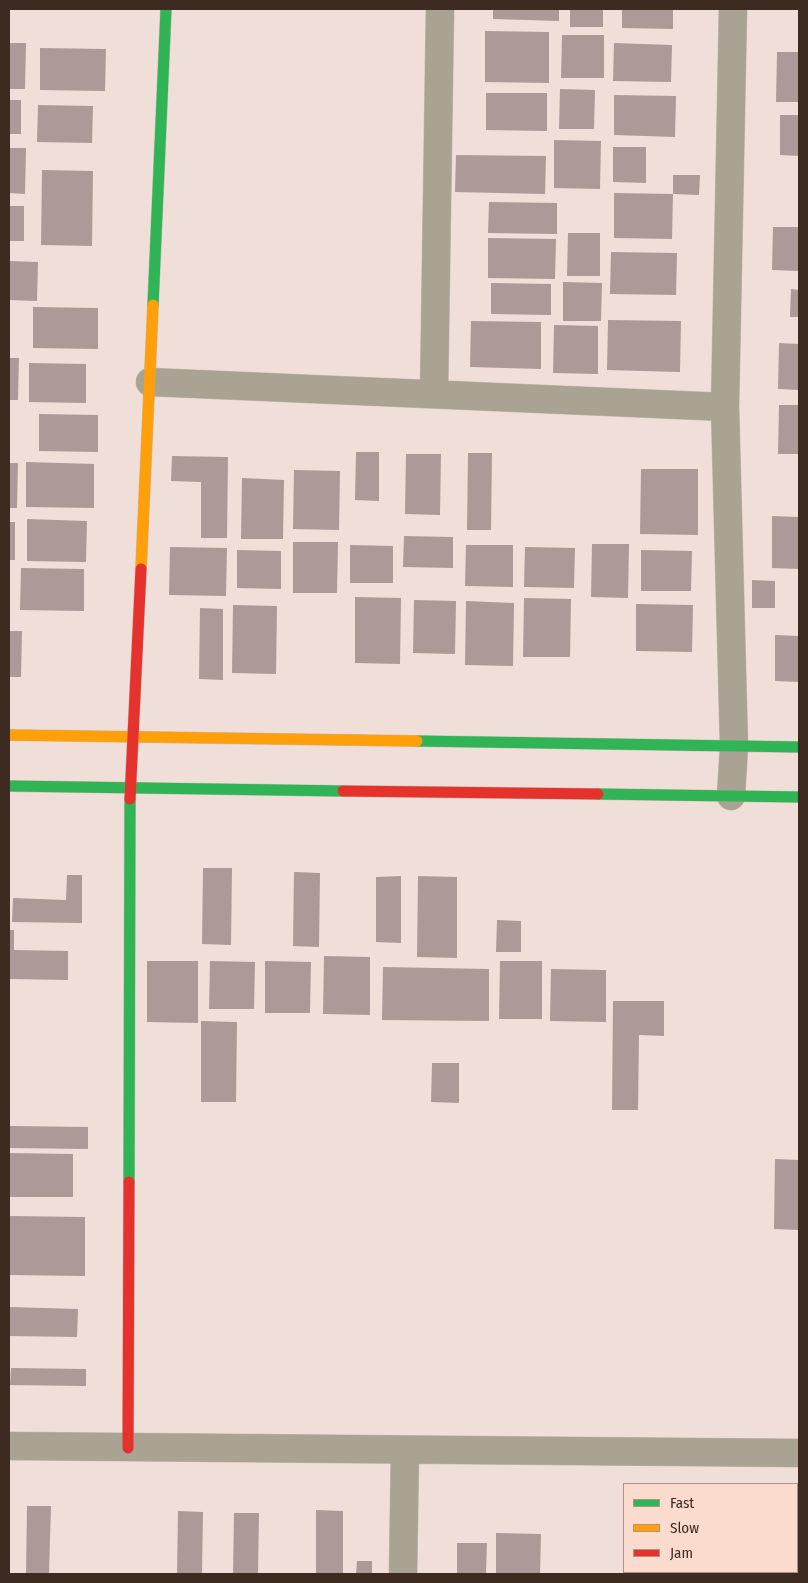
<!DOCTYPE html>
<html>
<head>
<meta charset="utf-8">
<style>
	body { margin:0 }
	#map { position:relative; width:808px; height:1583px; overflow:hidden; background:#f0dfd8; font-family:"Fira Sans Condensed",sans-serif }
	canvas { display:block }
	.frame { position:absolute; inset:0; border:10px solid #3d2a21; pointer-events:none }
	.legend { position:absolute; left:623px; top:1483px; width:175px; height:90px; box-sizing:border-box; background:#fadbce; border:1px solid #ae9489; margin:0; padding:6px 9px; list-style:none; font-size:15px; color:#3d2a21 }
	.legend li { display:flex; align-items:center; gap:10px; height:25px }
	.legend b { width:25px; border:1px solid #ae9489 }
</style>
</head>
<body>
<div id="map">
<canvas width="808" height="1583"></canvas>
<div class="frame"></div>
<ul class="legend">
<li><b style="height:6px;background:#30b455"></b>Fast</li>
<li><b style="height:6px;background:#ff9f0a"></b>Slow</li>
<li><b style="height:6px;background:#e5322d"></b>Jam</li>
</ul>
</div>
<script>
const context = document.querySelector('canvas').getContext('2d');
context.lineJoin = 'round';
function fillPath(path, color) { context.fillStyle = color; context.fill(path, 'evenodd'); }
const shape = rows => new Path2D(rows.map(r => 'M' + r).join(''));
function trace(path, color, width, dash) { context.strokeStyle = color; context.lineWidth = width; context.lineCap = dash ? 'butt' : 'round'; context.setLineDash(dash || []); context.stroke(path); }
fillPath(shape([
	[493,9,559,9,559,21,493,19],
	[570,9,603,9,603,27,570,27],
	[622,9,673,9,673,29,622,28],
	[485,31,549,32,549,83,485,82],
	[562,35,604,35,604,78,561,78],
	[9,43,26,43,25,89,9,89],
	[614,43,672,45,671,82,613,81],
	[40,48,106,49,105,91,40,90],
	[777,52,799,52,799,102,776,102],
	[560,89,595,90,594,129,559,129],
	[486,93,547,93,547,131,486,130],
	[614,95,676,96,675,137,614,135],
	[9,100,21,100,21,134,9,134],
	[38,105,93,106,92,143,37,142],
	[780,115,799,115,799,156,780,155],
	[554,140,601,141,600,189,554,188],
	[613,147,646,147,646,183,613,182],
	[9,148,26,148,25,194,9,193],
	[456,155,546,156,545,194,455,192],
	[42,170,93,171,92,246,41,245],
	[673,175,700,175,699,195,673,194,672,239,614,238,614,193,673,194],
	[489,202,557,203,557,234,488,233],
	[9,206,24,206,24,241,9,241],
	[773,227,799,227,799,271,772,270],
	[568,233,600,233,600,276,567,276],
	[488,238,556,239,555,279,488,278],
	[611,252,677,253,676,295,610,294],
	[9,261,38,262,37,301,9,300],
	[563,282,602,283,601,321,563,321],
	[491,283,551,284,551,315,491,314],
	[791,289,799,290,799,317,790,317],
	[33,307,98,308,98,349,33,348],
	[608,320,681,321,680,372,607,370],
	[471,321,541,322,541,369,470,367],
	[554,325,598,326,598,374,553,373],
	[779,343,799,344,799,390,778,389],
	[9,358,19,358,18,400,9,400],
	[29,363,86,364,86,403,29,402],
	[779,405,799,405,799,454,778,454],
	[39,414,98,415,98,452,39,451],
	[356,452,379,452,379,501,355,500],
	[468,453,492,453,491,530,467,530],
	[406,454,441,454,440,515,405,514],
	[172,456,228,457,227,538,201,538,201,482,171,481],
	[26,462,94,464,94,508,26,507],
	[9,463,18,463,17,508,9,508],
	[641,469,698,469,698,535,640,534],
	[294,470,340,471,339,530,293,529],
	[242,478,284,480,283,539,241,539],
	[772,516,799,517,799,569,772,568],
	[27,519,87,521,86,562,27,561],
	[9,522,15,522,15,560,9,560],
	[404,536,453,537,453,568,403,567],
	[293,542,338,542,337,593,293,593],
	[592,544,629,544,628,598,591,597],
	[350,545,393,546,393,583,350,583],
	[466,545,513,545,513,587,465,586],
	[170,547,227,548,226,596,169,595],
	[525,547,575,548,574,588,524,587],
	[237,550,281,551,281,589,237,588],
	[641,550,692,551,691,591,641,591],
	[21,568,84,569,84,611,20,610],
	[752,580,775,581,775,608,752,608],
	[355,597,401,598,400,664,355,663],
	[524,598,571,599,570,657,523,657],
	[414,600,456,601,455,654,413,653],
	[466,601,514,603,513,666,465,665],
	[636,604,693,605,692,652,636,651],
	[233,605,277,606,276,674,232,673],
	[200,608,223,609,223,680,199,679],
	[9,631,22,631,21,677,9,677],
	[775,635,799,636,799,682,775,681],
	[203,868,232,868,231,945,202,944],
	[294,872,320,873,319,947,293,946],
	[67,875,82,875,82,923,12,922,13,898,66,900],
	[401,876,401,943,376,942,376,877],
	[418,876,457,877,457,958,417,957],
	[497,920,521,921,521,952,496,952],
	[9,930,14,930,14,950,68,951,68,980,9,979],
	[324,956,370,957,370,1015,323,1014],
	[147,961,198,961,198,1023,147,1022],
	[210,961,255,962,254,1009,209,1009],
	[265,961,311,962,310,1013,265,1013],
	[500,961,542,961,542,1019,499,1019],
	[383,967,489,969,489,1021,382,1020],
	[551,969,606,970,606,1022,550,1021],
	[613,1001,664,1001,664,1036,639,1035,638,1110,612,1110],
	[201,1021,237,1022,236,1102,201,1102],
	[432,1063,459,1063,459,1103,431,1102],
	[9,1126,88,1127,88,1149,9,1148],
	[9,1153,73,1154,73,1197,9,1197],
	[775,1159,799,1160,799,1230,774,1229],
	[9,1216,85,1217,85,1276,9,1275],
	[9,1307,78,1309,77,1337,9,1336],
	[11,1368,86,1369,86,1386,10,1385],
	[27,1506,51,1506,49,1574,26,1574],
	[316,1510,343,1511,343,1574,316,1574],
	[178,1511,203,1512,202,1574,177,1574],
	[234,1513,259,1513,258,1574,233,1574],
	[496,1533,541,1534,540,1574,496,1574],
	[457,1543,487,1543,486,1574,457,1574],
	[357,1561,372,1561,372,1574,356,1574],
	[637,1572,663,1572,663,1574,637,1574],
	[721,1572,765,1572,765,1574,721,1574]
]), '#ab9a97');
const street = shape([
	[150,382,725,407],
	[434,394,440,9],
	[731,796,734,746,725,407,733,9],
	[9,1446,799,1453],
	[403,1574,405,1451]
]);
const fast = shape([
	[153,305,166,9],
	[417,741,799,747],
	[9,786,343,791],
	[598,794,799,797],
	[129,1182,130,799]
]);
const slow = shape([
	[141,569,153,305],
	[9,735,417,741]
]);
const jam = shape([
	[343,791,598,794],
	[130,799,141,569],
	[128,1448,129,1182]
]);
trace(street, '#cbbcb5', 29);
trace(fast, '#cbbcb5', 12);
trace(slow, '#cbbcb5', 12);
trace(jam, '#cbbcb5', 12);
trace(street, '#aaa394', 28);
trace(fast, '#30b455', 11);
trace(slow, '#ff9f0a', 11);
trace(jam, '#e5322d', 11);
</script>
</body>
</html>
